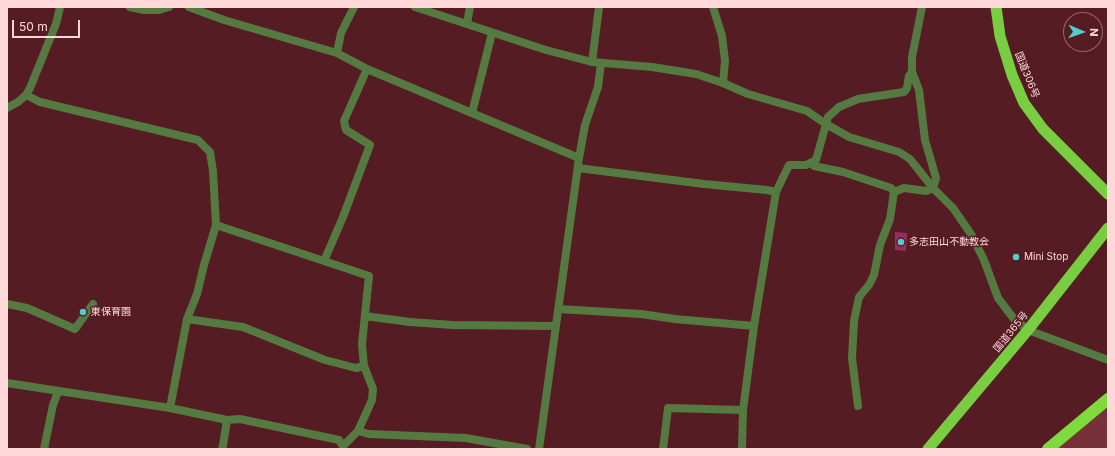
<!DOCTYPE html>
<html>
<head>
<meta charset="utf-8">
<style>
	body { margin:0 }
	#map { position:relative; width:1115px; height:456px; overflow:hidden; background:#551c24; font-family:Inter,sans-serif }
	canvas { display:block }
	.frame { position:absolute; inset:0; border:8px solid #ffd9da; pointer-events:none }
	.north { position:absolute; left:1063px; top:12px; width:40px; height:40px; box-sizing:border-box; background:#551c24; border:1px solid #99686d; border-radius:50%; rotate:92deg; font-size:11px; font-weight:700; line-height:16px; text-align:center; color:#ffd9da }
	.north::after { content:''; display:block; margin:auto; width:14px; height:18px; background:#52cdcd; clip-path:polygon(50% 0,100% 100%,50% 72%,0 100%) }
	.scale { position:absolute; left:12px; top:20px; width:68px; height:18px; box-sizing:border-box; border:2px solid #ffd9da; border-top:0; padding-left:5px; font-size:12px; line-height:14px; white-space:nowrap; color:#ffd9da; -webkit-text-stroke:3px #551c24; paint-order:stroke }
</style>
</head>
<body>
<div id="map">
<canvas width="1115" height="456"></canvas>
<div class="frame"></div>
<div class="north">N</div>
<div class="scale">50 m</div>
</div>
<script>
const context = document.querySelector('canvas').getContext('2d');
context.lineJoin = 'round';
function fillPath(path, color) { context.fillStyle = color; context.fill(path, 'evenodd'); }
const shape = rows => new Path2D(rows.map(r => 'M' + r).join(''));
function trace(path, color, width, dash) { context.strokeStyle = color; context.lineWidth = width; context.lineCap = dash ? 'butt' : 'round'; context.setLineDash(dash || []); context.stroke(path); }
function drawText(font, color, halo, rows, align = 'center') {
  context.font = font + ' Inter,"Noto Sans JP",sans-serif'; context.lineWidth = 3; context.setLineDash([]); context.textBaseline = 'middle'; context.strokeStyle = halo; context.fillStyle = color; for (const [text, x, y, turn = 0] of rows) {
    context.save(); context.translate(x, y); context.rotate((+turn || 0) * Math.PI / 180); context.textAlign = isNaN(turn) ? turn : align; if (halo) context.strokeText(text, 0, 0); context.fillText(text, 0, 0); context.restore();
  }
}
fillPath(shape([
	[1108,405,1108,449,1057,449,1064,439]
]), '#773139');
fillPath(shape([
	[895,232,907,233,906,251,895,250]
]), '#982e5f');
trace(shape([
	[130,7,144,10,159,10,169,7],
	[189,7,224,20,337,53,367,69,579,158],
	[713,7,722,36,725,61,723,83],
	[467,23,470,7],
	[337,53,341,33,354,7],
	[592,62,599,7],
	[26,95,40,102,198,140,210,152,213,171,216,225],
	[7,108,18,102,26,95,30,88,56,24,60,7],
	[472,113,492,33],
	[812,162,814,166,843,172,891,188,894,192,890,219,880,245,874,275,869,285,859,297,854,321,852,358,858,406],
	[578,168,704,184,767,190,776,192],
	[894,192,904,188,926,191,933,188,936,178,925,140,919,90,912,72,912,57,922,7],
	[324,261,343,217,370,145,346,130,344,121,367,69],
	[7,304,27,308,75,329,93,304],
	[559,309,641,314,675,319,754,326],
	[365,316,410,322,453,325,556,326],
	[187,319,243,327,325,360,356,368,364,366],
	[7,383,170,408,227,420,240,419,339,440,343,446],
	[170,408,187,319,197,294,204,265,216,225,369,276,362,344,364,366,373,389,372,400,358,431,343,446,343,449],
	[358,431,369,434,466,438,527,449],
	[44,449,53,405,58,392],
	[222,449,223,445,227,420],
	[539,449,579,158,585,125,598,87,601,63],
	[663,449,668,408,743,410],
	[742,449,743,410,754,326,776,192,789,165,806,165,816,160,828,117,839,107,858,99,904,92,907,88,909,76,912,72]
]), '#557a41', 8);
trace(shape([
	[415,7,546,50,592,62,652,67,696,74,723,83,748,94,807,111,826,124,849,137,899,152,910,159,933,188,953,208,971,234,984,260,998,298,1014,319,1028,330,1108,360]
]), '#557a41', 8);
trace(shape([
	[996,7,1000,36,1012,75,1024,103,1043,129,1108,194],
	[928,449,1028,330,1108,228]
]), '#78ce40', 11);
trace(shape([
	[1048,449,1108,399]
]), '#7ddb3e', 12);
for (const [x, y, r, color] of [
	[901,242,4,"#52cdcd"],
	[1016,257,4,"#52cdcd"],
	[83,312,4,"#52cdcd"]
]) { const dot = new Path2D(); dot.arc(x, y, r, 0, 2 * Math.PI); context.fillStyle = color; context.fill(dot); trace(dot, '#551c24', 1.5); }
drawText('10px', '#ffd9da', '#551c24', [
	["国道306号",1027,75,68],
	["国道365号",1011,332,-51]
]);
drawText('10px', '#ffd9da', '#551c24', [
	["多志田山不動教会",909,242],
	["Mini Stop",1024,257],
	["東保育園",91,312]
], 'left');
</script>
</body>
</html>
